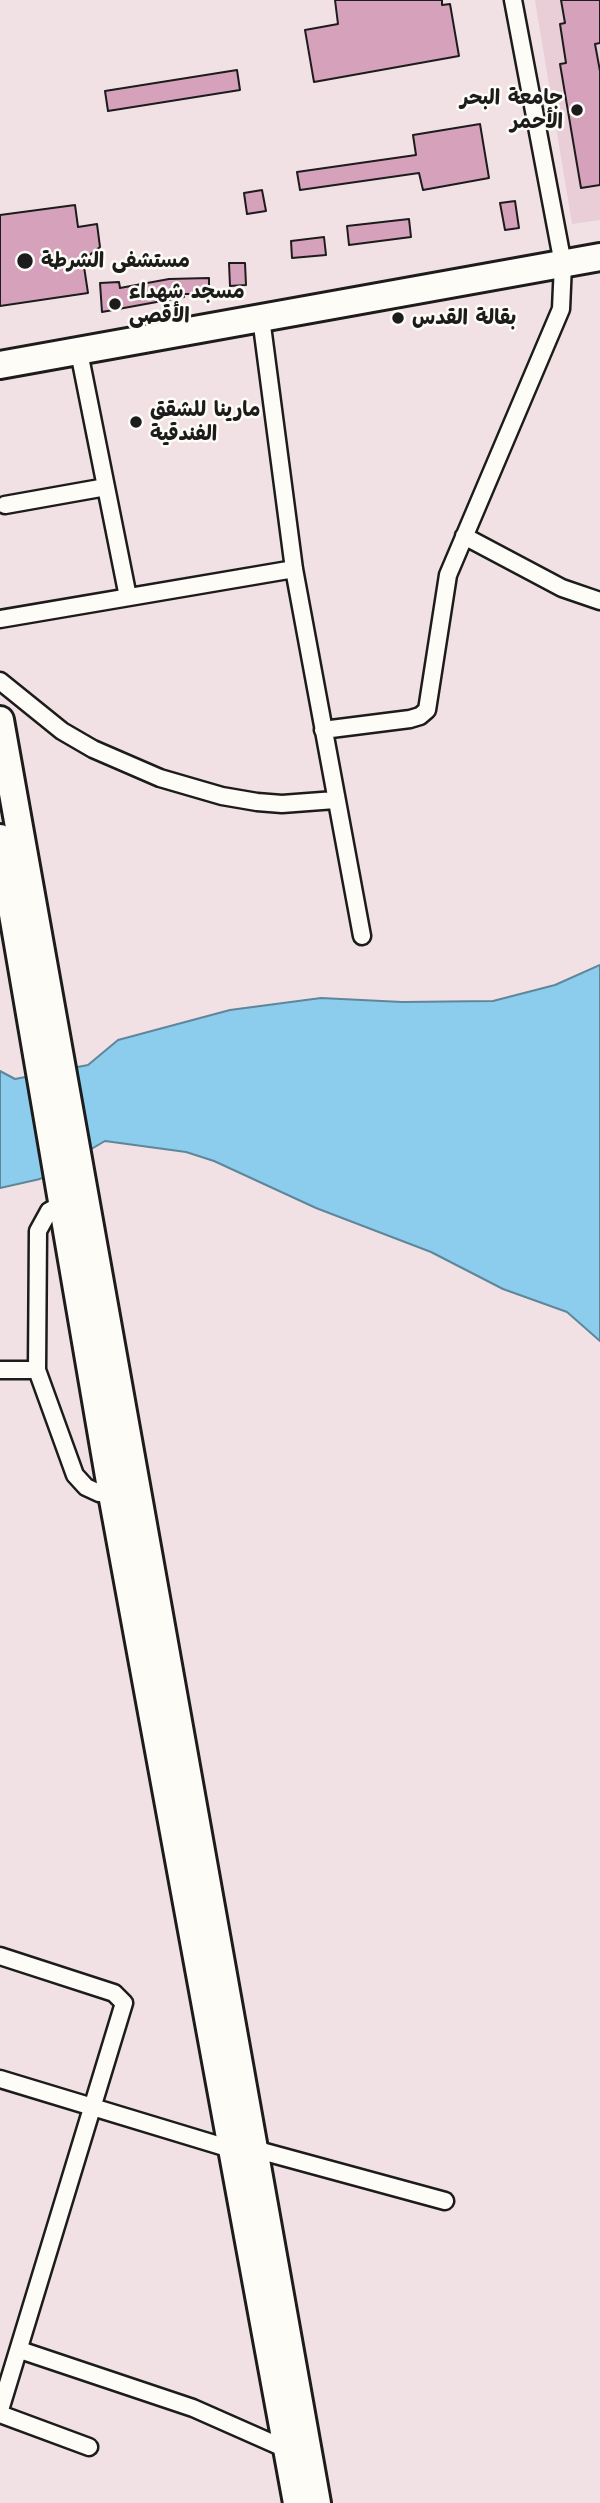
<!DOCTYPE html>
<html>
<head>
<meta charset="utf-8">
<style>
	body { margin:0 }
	canvas { display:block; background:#f1e1e5 }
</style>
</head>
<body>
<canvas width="600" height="2503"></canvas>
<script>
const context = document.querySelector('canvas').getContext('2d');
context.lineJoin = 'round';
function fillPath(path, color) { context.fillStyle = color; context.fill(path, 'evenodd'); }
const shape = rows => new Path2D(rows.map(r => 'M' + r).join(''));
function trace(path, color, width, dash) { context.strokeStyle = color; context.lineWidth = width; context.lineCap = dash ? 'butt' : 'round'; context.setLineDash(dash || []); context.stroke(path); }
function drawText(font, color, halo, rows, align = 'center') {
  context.font = font + ' Mali,"Playpen Sans Arabic",sans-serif'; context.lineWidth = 5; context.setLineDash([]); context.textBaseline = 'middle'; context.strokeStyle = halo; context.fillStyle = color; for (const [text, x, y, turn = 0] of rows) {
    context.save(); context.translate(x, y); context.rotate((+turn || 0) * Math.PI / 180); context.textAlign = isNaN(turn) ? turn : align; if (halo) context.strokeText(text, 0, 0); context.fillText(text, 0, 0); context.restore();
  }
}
fillPath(shape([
	[535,0,600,0,600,220,572,224]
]), '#e9ced8');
const water = shape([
	[600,965,600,1341,567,1312,503,1289,431,1252,316,1208,214,1161,186,1152,105,1141,40,1179,0,1188,0,1071,15,1079,88,1065,118,1040,230,1010,321,998,402,1002,493,1001,555,985,600,965]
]);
fillPath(water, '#8ccced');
trace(water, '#5f8699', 2);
const building = shape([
	[335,0,442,0,442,5,450,4,459,56,314,82,305,30,338,24,335,0],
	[561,0,600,0,600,43,595,44,600,71,600,185,581,188,560,64,566,63,560,24,565,23,561,0],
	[237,70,240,90,108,111,105,91,237,70],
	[480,124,489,178,423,190,419,173,300,190,297,172,416,155,413,135,480,124],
	[262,190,266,211,247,214,244,193,262,190],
	[515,201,519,228,505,230,500,203,515,201],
	[75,205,78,227,97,224,100,247,83,260,88,293,0,306,0,215,75,205],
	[409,219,411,237,349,245,347,226,409,219],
	[324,237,326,255,292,258,291,241,324,237],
	[229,263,245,263,246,285,230,286,229,263],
	[209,278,209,294,183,294,184,297,102,312,100,283,119,282,120,288,169,279,209,278]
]);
fillPath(building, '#d6a1ba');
trace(building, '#1c1c1c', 2);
const minor = shape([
	[261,318,294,569,362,936],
	[79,352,128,597],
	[5,505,106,487],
	[464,536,562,588,600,601],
	[0,619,294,569],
	[0,681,62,731,93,749,160,778,222,796,257,802,282,804,335,800],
	[323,730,410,719,420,716,427,710,448,575,561,309,563,264,513,0],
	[64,1203,49,1211,38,1231,37,1370,75,1475,86,1487,99,1493,112,1494],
	[0,1370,37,1370],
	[0,1956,114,1993,124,2003,0,2410],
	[0,2079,231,2149],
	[254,2149,445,2201],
	[20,2350,193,2408,288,2450],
	[0,2414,89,2447]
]);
const primary = shape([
	[0,365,600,257]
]);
const trunk = shape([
	[0,720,317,2503],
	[0,838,112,1494,297,2503]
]);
trace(minor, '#1c1c1c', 21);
trace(primary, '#1c1c1c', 32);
trace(trunk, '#1c1c1c', 32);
trace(minor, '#fdfcf7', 16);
trace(primary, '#fdfcf7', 26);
trace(trunk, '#fdfcf7', 26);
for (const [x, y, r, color] of [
	[577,110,7,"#1c1c1c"],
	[25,261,9,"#1c1c1c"],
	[115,304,7,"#1c1c1c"],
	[398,318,7,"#1c1c1c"],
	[136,422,7,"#1c1c1c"]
]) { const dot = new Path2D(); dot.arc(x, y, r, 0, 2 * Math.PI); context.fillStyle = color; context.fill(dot); trace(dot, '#fdfcf7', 2.5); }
drawText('bold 21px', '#1c1c1c', '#fdfcf7', [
	["جامعة البحر",563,98,"right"],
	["الأحمر",563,122,"right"],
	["مستشفى الشرطة",41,261],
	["مسجد شهداء",129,292],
	["الأقصى",129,316],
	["بقالة القدس",412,318],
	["مارينا للشقق",150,410],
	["الفندقية",150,434]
], 'left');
</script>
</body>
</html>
